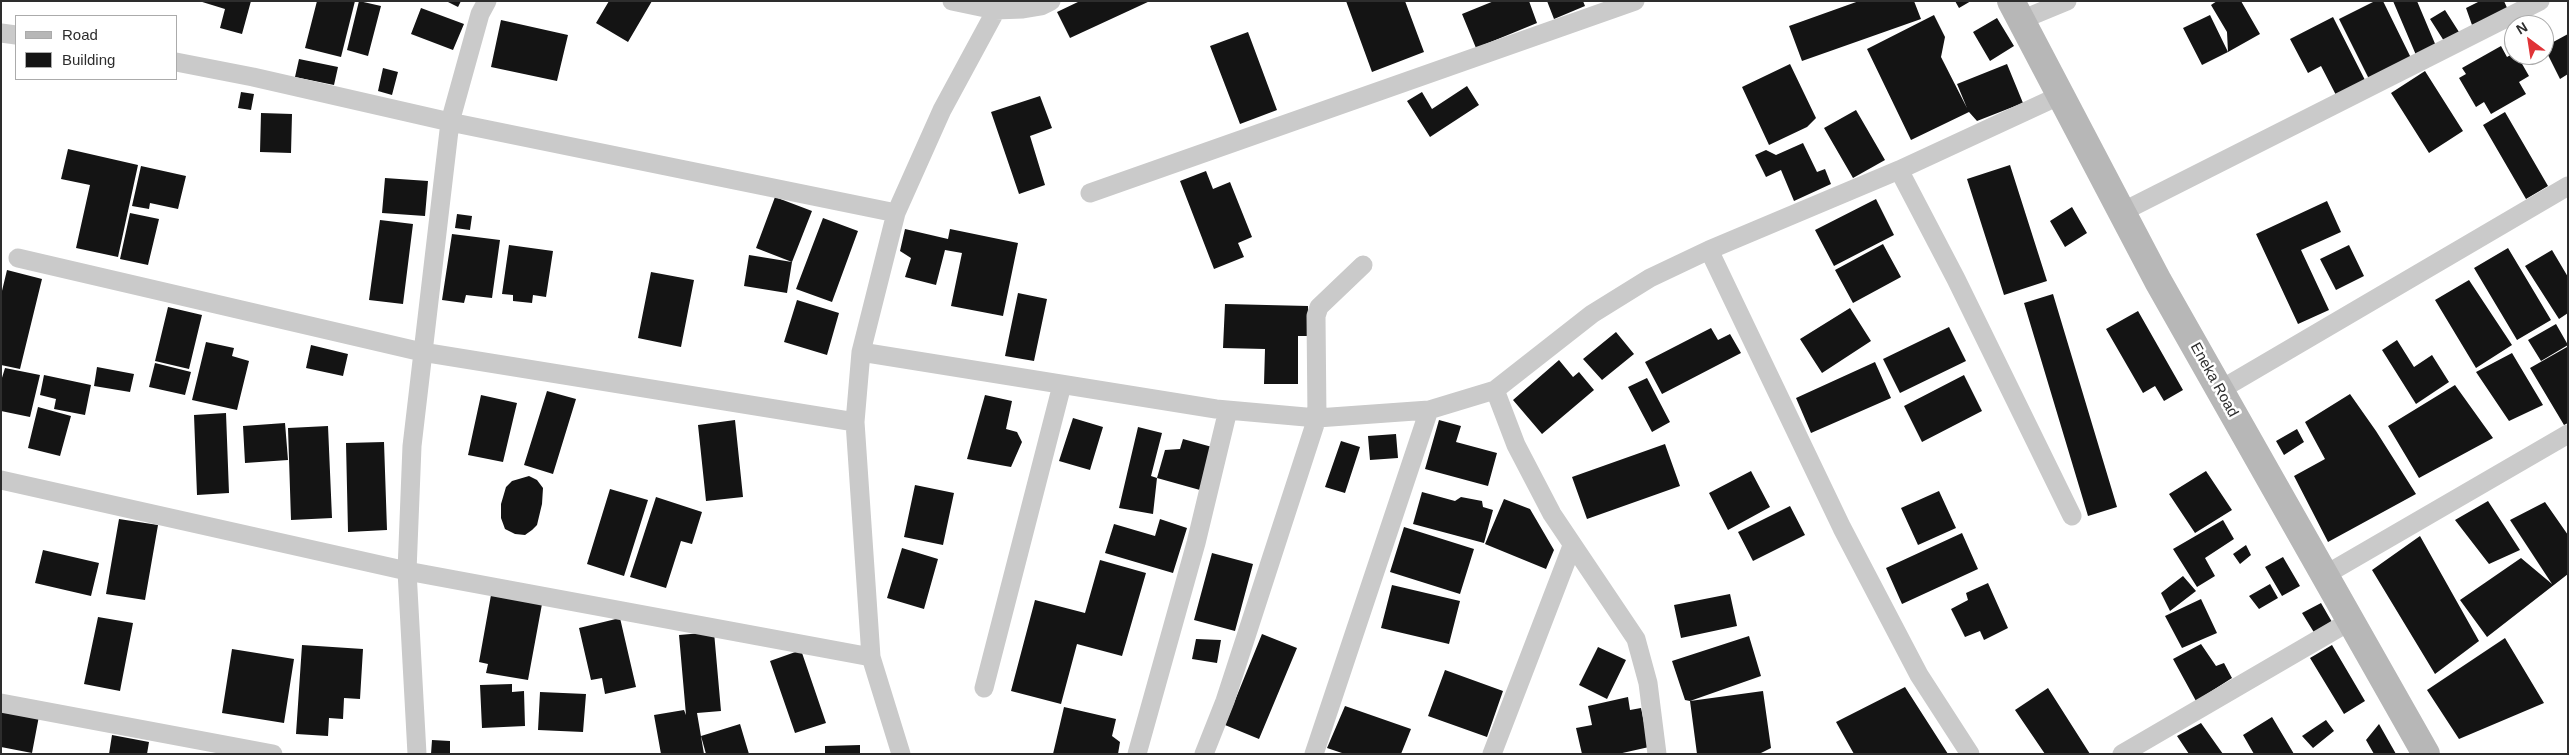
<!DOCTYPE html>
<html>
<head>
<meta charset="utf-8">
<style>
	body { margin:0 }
	#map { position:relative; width:2569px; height:755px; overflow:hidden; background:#fff; font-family:Arial,sans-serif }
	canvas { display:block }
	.frame { position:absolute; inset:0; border:2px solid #2d2d2d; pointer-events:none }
	.legend { position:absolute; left:15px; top:15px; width:162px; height:65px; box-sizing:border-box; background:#fff; border:1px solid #ababab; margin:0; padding:6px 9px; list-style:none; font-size:15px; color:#2d2d2d }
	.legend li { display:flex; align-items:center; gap:10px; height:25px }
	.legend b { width:25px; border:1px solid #ababab }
	.north { position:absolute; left:2504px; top:15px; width:50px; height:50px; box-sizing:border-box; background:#fff; border:1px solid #ababab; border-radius:50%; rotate:329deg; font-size:14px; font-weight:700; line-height:20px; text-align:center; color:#2d2d2d }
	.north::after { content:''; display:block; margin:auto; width:18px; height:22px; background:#e03337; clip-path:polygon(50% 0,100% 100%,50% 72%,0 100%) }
</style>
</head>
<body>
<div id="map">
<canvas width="2569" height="755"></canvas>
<div class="frame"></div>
<ul class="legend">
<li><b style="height:6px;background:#b7b7b7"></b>Road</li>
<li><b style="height:14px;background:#141414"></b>Building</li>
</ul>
<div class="north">N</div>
</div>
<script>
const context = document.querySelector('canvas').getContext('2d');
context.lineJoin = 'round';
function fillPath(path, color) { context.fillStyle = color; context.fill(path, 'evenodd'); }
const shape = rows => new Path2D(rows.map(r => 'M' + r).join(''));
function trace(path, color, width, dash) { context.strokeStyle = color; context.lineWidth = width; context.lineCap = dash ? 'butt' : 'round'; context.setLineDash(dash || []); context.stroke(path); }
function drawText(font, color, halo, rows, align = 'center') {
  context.font = font + ' Arial,sans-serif'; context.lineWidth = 5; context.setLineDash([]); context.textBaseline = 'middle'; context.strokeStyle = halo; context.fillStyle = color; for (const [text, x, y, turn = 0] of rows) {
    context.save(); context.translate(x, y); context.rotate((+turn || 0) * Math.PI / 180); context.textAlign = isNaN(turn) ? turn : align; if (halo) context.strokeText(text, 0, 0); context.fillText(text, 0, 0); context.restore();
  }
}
fillPath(shape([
	[199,1,251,1,242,34,220,28,225,9],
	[317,1,355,1,341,57,305,48],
	[359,1,381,6,368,56,347,50],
	[446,1,461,1,458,7],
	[609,1,652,1,628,42,596,23],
	[1080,1,1150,1,1070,38,1057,12],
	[1346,1,1405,1,1424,52,1372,72],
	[1494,1,1529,1,1537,23,1476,48,1462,14],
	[1547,1,1583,1,1585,6,1554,19],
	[1859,1,1914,1,1921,19,1802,61,1789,26],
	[1955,1,1971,1,1959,8],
	[2217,1,2241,1,2260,34,2228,52,2227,32,2211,5],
	[2375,1,2383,1,2411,58,2369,79,2339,19],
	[2393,1,2417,1,2436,46,2416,55],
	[2480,1,2504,1,2508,10,2472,25,2466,8],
	[421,8,464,24,453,50,411,34],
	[2445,10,2459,32,2444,41,2430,19],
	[1934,15,1945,37,1941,57,1967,108,1957,84,2007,64,2023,103,1977,121,1969,112,1911,140,1867,49],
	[2210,15,2228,52,2202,65,2183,28],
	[2333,17,2366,82,2337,97,2321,66,2308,73,2290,39],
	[1997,18,2014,46,1990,61,1973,32],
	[501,20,568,35,557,81,491,67],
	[1248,32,1277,110,1240,124,1210,46],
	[2568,34,2568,74,2560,79,2544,47],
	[2501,46,2507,57,2514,53,2517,55,2529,76,2519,82,2526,94,2491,114,2484,102,2476,107,2459,78,2466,74,2462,68],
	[299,59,338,67,334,85,295,77],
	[1790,64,1816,118,1807,127,1769,145,1742,87],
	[383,68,398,72,392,95,378,91],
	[2425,71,2463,131,2429,153,2391,93],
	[1467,86,1479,105,1430,137,1407,101,1422,92,1432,109],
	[241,92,254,94,251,110,238,108],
	[1040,96,1052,128,1030,136,1045,185,1019,194,991,112],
	[1856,110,1885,160,1853,178,1824,128],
	[2505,112,2548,186,2526,199,2483,125],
	[261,113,292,114,291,153,260,152],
	[1803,143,1817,172,1825,169,1831,184,1794,201,1781,170,1766,177,1755,155,1766,150,1776,155],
	[68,149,138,165,118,257,76,248,90,185,61,179],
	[2010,165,2047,281,2004,295,1967,179],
	[141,166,186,176,178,209,150,203,149,209,132,206],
	[1206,171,1213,189,1230,182,1252,237,1238,243,1244,257,1214,269,1180,181],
	[385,178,428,181,425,216,382,213],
	[775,197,812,211,792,262,756,248],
	[1876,199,1894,235,1834,266,1815,230],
	[2327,201,2341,232,2301,250,2329,310,2298,324,2256,234],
	[2072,207,2087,233,2065,247,2050,221],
	[130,213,159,219,148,265,120,259],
	[457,214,472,216,470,230,455,228],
	[823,218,858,231,832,302,796,289],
	[380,220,413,224,403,304,369,300],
	[905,229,948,239,950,229,1018,243,1003,316,951,306,962,253,945,250,936,285,905,277,911,258,900,251],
	[452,234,500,240,492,298,466,295,464,303,442,300],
	[1883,244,1901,277,1853,303,1835,270],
	[509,245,553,251,546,297,533,295,532,303,513,301,513,295,502,294],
	[2349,245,2364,276,2336,290,2320,259],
	[2508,248,2551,320,2517,340,2474,268],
	[2552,250,2568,277,2568,313,2559,319,2525,266],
	[749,255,792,262,787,293,744,286],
	[7,270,42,279,20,369,1,365,1,295],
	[651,272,694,280,681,347,638,338],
	[2469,280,2512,345,2476,368,2435,300],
	[1018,293,1047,299,1034,361,1005,356],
	[2053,294,2117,507,2088,516,2024,303],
	[797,300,839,313,827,355,784,342],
	[1225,304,1308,306,1308,336,1298,336,1298,384,1264,384,1265,349,1223,348],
	[168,307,202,315,189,369,155,361],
	[1850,308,1871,341,1822,373,1800,339],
	[2138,311,2183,390,2164,401,2155,386,2143,393,2106,329],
	[2556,324,2568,345,2541,361,2528,340],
	[1949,327,1966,361,1900,393,1883,359],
	[1711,328,1718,340,1730,334,1741,353,1662,394,1645,362],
	[1616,332,1634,354,1602,380,1583,359],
	[2397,340,2414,367,2432,355,2449,382,2416,404,2382,350],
	[206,342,234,348,232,356,249,361,237,410,192,400],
	[311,345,348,354,343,376,306,368],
	[2567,347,2568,423,2564,425,2530,368],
	[2512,353,2543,405,2509,421,2476,372],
	[1559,360,1573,377,1579,372,1594,390,1542,434,1513,400],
	[1875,362,1891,398,1811,433,1796,398],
	[155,363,191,372,185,395,149,387],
	[97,367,134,374,130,392,94,386],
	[5,368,40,375,30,417,1,411,1,381],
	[44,375,91,385,85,415,54,409,56,399,40,395],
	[1964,375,1982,411,1922,442,1904,406],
	[1647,378,1670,422,1652,432,1628,387],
	[2455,385,2493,438,2419,478,2388,426],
	[547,391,576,399,553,474,524,465],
	[2350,394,2376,431,2416,494,2328,542,2294,476,2325,459,2305,422],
	[481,395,517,403,503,462,468,455],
	[985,395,1012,401,1006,429,1017,432,1022,442,1011,467,967,459],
	[38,407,71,416,60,456,28,448],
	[226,413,229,493,197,495,194,415],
	[1073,418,1103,427,1090,470,1059,461],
	[735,420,743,497,706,501,698,425],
	[1439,420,1461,426,1456,442,1497,453,1488,486,1425,469],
	[285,423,288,460,245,463,243,426],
	[328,426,332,518,291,520,288,428],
	[1138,427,1162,433,1151,476,1157,478,1153,514,1119,508],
	[2297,429,2304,442,2284,455,2276,441],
	[1396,434,1398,458,1370,460,1368,436],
	[1183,439,1212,447,1200,490,1157,478,1165,450,1180,449],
	[1341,441,1360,447,1345,493,1325,487],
	[384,442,387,530,348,532,346,443],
	[1665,444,1680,486,1587,519,1572,477],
	[1751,471,1770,507,1728,530,1709,493],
	[2206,471,2232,510,2195,533,2169,494],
	[529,476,537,480,543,488,542,504,537,525,532,530,525,535,515,534,505,529,501,518,501,504,506,487,512,481],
	[915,485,954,493,943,545,904,537],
	[610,489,648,500,624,576,587,564],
	[1939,491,1956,528,1918,545,1901,508],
	[1422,492,1455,501,1461,497,1482,501,1483,507,1493,510,1484,543,1413,524],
	[656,497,702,512,692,544,681,541,666,588,630,577],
	[1504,499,1530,509,1554,550,1546,569,1485,544],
	[2488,501,2520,550,2489,564,2455,520],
	[2545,502,2568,535,2568,574,2487,637,2460,600,2521,558,2552,584,2510,520],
	[1790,506,1805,535,1753,561,1738,532],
	[119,519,158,525,145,600,106,594],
	[1160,519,1187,528,1173,573,1105,553,1114,524,1155,536],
	[2223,520,2234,539,2205,558,2215,576,2197,587,2173,549],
	[1404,527,1474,549,1460,594,1390,572],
	[1962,533,1978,569,1902,604,1886,568],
	[2420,536,2479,641,2435,674,2372,570],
	[2246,545,2251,555,2240,564,2233,554],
	[902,548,938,559,924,609,887,598],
	[43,550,99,563,91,596,35,583],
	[1212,553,1253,564,1235,631,1194,620],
	[2283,557,2300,586,2282,596,2265,567],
	[1100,560,1146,573,1122,656,1077,644,1061,704,1011,691,1035,600,1085,613],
	[2183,576,2196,591,2170,611,2161,593],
	[1988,583,2008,628,1984,640,1980,631,1965,637,1951,609,1968,600,1966,593],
	[2270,584,2278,598,2259,609,2249,596],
	[1392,585,1460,601,1449,644,1381,628],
	[1730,594,1737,626,1681,638,1674,605],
	[491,595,542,604,528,680,486,673,488,664,479,662],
	[2201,599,2217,633,2182,648,2165,616],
	[2321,603,2332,622,2315,634,2302,613],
	[98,617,133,623,120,691,84,684],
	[620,618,636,687,605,694,602,678,591,680,579,628],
	[714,632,721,711,697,713,704,754,661,754,654,715,684,710,686,715,679,635],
	[1262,634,1297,648,1259,739,1225,725],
	[1749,636,1761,676,1690,701,1685,700,1672,661],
	[2505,638,2544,703,2459,739,2427,690],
	[1196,639,1221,640,1217,663,1192,659],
	[2201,644,2216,666,2224,663,2232,678,2196,701,2173,659],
	[302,645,363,649,360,699,344,698,343,719,329,718,328,736,296,734],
	[2332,645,2365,701,2344,714,2310,658],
	[1598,647,1626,660,1607,699,1579,685],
	[232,649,294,659,284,723,222,713],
	[801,650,826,723,795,733,770,661],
	[1445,670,1503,691,1487,737,1428,716],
	[512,684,512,692,524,691,525,726,482,728,480,685],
	[1905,687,1948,754,1854,754,1836,722],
	[2048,688,2090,754,2045,754,2015,710],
	[1763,691,1771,748,1759,754,1697,754,1690,701],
	[540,692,586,694,583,732,538,730],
	[1628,697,1630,710,1641,708,1649,747,1618,754,1582,754,1576,728,1592,725,1588,706],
	[1345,706,1411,729,1401,754,1345,754,1327,748],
	[1064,707,1116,719,1112,736,1120,742,1118,754,1053,754],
	[1,709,39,716,32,753,1,747],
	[2272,717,2294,754,2254,754,2243,735],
	[2326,720,2334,731,2313,748,2302,736],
	[2201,723,2223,754,2189,754,2177,736],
	[740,724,749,754,706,754,701,736],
	[2379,724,2396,754,2374,754,2366,740],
	[112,735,149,742,147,754,109,754],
	[432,740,450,741,450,754,431,754],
	[860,745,860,754,825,754,825,746]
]), '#141414');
trace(shape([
	[952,1,995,10,1023,9,1041,6,1051,1],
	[2021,20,2067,1],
	[1,33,16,35],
	[176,62,253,77,450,122,896,213],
	[1899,170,1956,279,2072,516],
	[1090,193,1635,1],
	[2122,212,2540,1],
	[1709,250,1842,528,1919,675,1970,754],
	[18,258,422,352,855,422],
	[861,352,1216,409,1317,418,1429,410,1495,390,1592,314,1650,278,1709,250,1899,170,2061,95],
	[1495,390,1516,445,1552,514,1636,639,1648,683,1657,754],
	[2220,390,2568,186],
	[1,480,407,571,871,657],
	[2325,575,2568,434],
	[984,688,1062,385],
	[1,703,273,754],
	[417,754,407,571,412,446,450,122,480,14,487,1],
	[901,754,871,657,855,422,861,352,896,213,942,110,1001,1],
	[1137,754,1196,543,1228,410],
	[1204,754,1225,701,1317,418,1316,316,1319,307,1363,265],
	[1314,754,1429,410],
	[1492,754,1572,546],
	[2122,754,2352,620]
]), '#cacaca', 19);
trace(shape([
	[2011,1,2158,281,2426,754]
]), '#b7b7b7', 28);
drawText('15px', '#2d2d2d', '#fff', [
	["Eneka Road",2214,380,61]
]);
</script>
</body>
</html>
